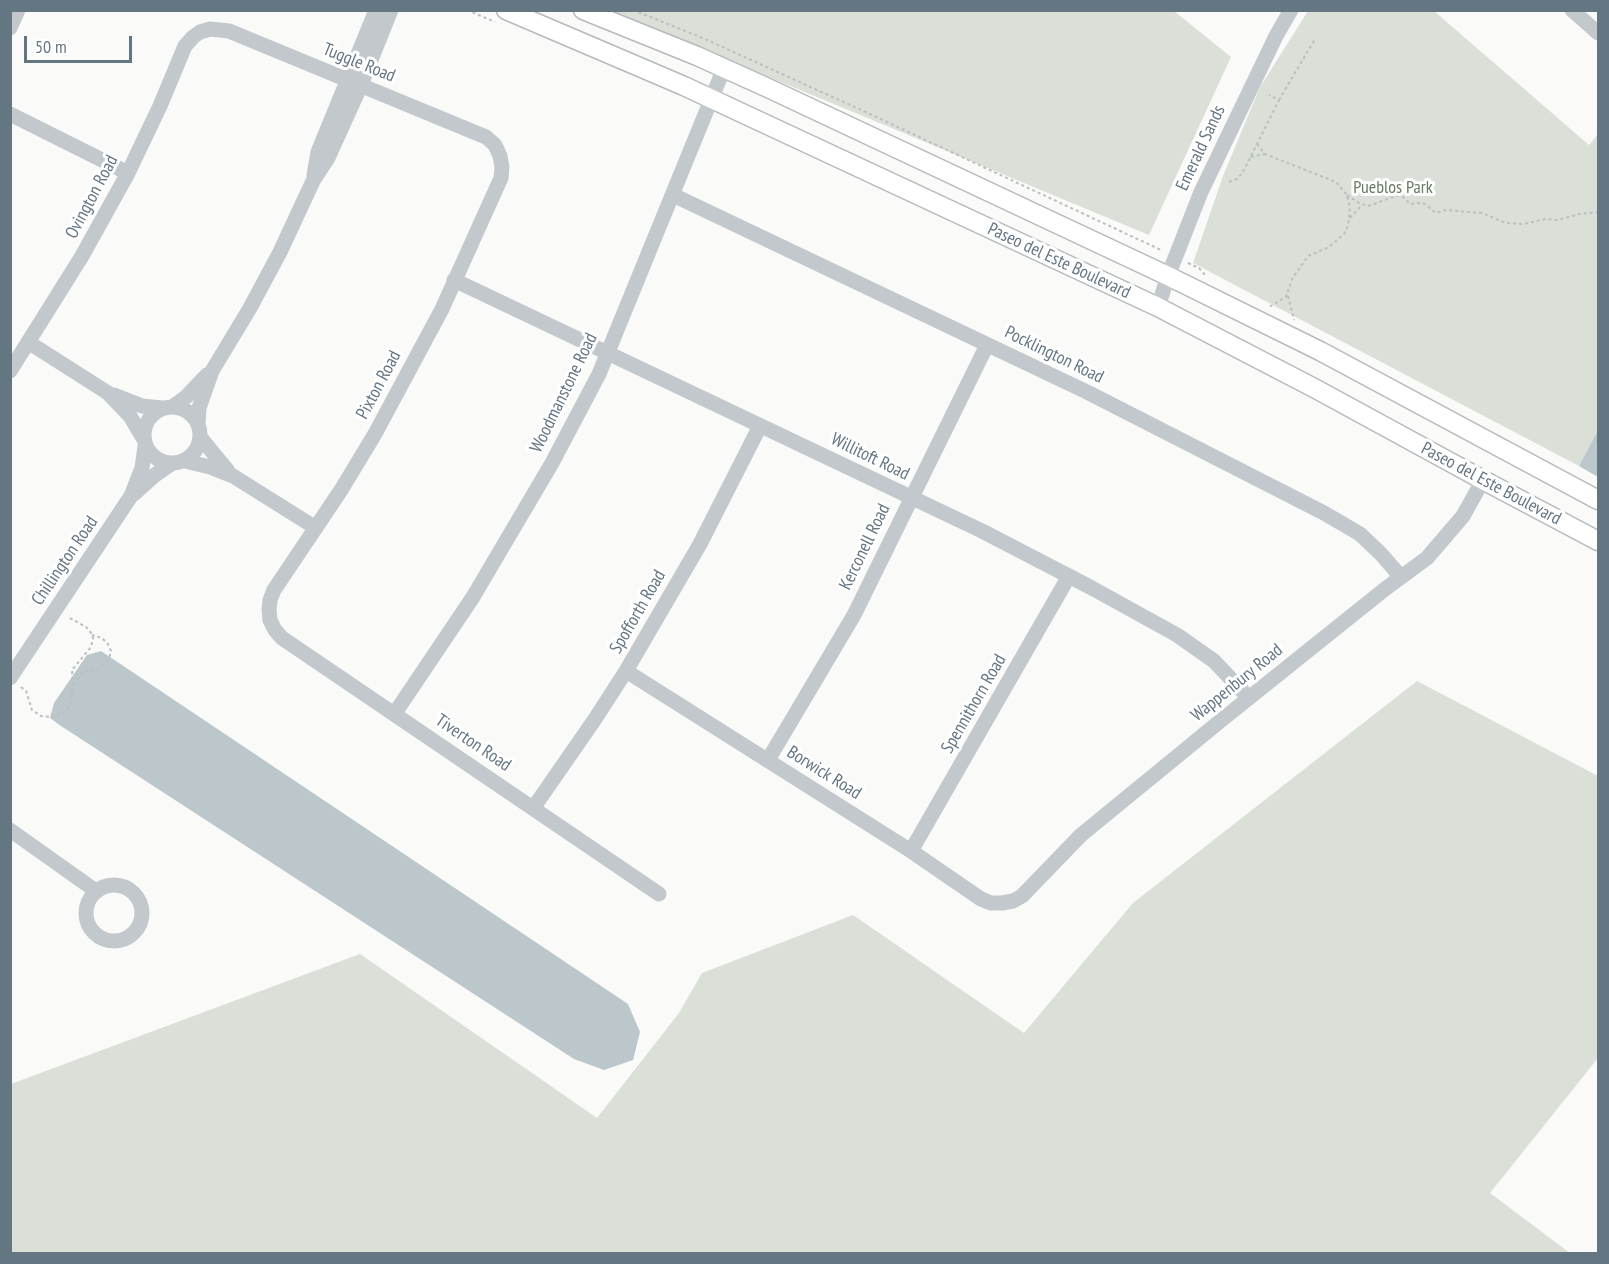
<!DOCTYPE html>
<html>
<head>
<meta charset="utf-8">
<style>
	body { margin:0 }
	#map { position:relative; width:1609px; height:1264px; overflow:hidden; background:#fafaf8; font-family:"PT Sans Narrow",sans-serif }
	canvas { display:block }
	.frame { position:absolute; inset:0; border:12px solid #657683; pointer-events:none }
	.scale { position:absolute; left:24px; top:36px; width:108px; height:27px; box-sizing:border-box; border:3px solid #657683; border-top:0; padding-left:8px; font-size:18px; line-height:21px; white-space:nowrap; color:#657683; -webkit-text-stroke:4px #fff; paint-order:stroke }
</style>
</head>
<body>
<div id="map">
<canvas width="1609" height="1264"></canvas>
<div class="frame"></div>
<div class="scale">50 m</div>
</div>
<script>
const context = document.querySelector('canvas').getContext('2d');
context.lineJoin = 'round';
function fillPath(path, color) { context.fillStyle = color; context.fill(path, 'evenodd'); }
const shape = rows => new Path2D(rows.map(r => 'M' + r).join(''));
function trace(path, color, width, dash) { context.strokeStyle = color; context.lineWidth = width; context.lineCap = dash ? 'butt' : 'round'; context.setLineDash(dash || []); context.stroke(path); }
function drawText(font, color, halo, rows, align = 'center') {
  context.font = font + ' "PT Sans Narrow",sans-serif'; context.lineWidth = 6; context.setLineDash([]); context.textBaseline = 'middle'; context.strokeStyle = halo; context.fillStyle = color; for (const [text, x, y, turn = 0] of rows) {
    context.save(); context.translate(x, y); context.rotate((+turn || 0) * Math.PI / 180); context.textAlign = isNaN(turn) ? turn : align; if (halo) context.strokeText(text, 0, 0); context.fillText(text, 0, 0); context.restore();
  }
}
fillPath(shape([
	[610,11,1174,11,1231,57,1149,235],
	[1308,11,1434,11,1589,145,1598,134,1598,430,1579,466,1193,263,1223,176,1260,87],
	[1417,681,1598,776,1598,1058,1490,1193,1570,1253,11,1253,11,1084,360,954,597,1118,679,1013,702,973,853,915,1024,1033,1133,903]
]), '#dadfd7');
fillPath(shape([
	[1598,430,1598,477,1579,466],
	[101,651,628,1004,640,1032,633,1060,604,1070,574,1059,61,726,50,718,54,703,87,655]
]), '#bbc7cb');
const major = shape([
	[506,10,684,86,1158,307,1316,389,1483,480,1598,541],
	[583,10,697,56,768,88,1168,276,1320,351,1598,500]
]);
trace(major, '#b5babe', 21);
trace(shape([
	[467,10,495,22],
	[633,10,705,39,870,114,1161,250],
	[1279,100,1315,39],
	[1257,144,1265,154,1336,182,1347,195,1350,208,1348,226,1344,234,1329,247,1308,256,1292,279,1286,297,1269,307],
	[1251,157,1265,154],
	[1229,182,1237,179,1243,172,1279,100,1269,95],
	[1347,195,1359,203,1368,206,1396,196,1402,196,1410,204,1421,203,1425,204,1436,213,1446,210,1482,213,1506,223,1523,224,1546,219,1558,220,1579,214,1598,212],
	[1350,218,1362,205],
	[1188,263,1199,268,1205,275],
	[1288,296,1294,320],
	[73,684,83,672,100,668,109,659,111,651,108,644,102,638,92,635],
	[21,687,26,691,32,710,41,716,53,717,62,714,68,709,71,701,73,684,72,670,91,647,93,638,92,634,86,627,68,617]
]), '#bbbfc2', 2, [3, 3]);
trace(shape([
	[1572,10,1598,33],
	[10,28,18,10],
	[10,114,128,173],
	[314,175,318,152,376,10],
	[673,195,1087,392,1324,513,1360,534,1381,554,1401,577],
	[454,280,982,531,1090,587,1177,635,1214,661,1249,698],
	[1158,307,1168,276,1201,192,1276,36,1291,10],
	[28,342,108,393,130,416,143,438],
	[10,371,82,256,128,173,160,106,185,46,193,37,200,32,210,29,229,31,486,137,495,145,500,156,502,167,501,178,442,309,376,432,341,490,274,590,270,600,269,610,270,620,275,630,282,638,659,894],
	[114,395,142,406,162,408],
	'144 435a28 28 0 1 1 56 0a28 28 0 1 1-56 0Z',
	[172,407,186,397,207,375],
	[198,424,199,408,212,371,250,308,280,252,313,181,328,158,361,85,391,10],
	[200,437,228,471],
	[185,461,210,467,233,476,316,528],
	[134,494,155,475,171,464],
	[626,671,911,851,981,899,991,903,1002,903,1013,901,1022,896,1081,835,1219,722,1385,589,1427,558,1463,516,1483,480],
	[10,678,131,496,142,468,145,446],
	[395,713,473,597,552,463,599,374,724,68],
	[768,760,854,615,987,345],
	[534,807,595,719,626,671,700,544,760,426],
	[10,830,96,891],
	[911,851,1069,576],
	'86 913a28 28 0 1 1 56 0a28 28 0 1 1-56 0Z'
]), '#c3c8cc', 15);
trace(major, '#fff', 18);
drawText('18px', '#657683', '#fff', [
	["Tuggle Road",359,63,22],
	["Emerald Sands",1201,148,-65],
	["Ovington Road",92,197,-62],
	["Paseo del Este Boulevard",1059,261,25],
	["Pocklington Road",1054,355,26],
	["Pixton Road",379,385,-62],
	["Woodmanstone Road",564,393,-64],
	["Willitoft Road",870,457,26],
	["Paseo del Este Boulevard",1491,484,28],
	["Kerconell Road",865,547,-64],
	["Chillington Road",65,561,-56],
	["Spofforth Road",638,612,-60],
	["Wappenbury Road",1237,683,-39],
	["Spennithorn Road",974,704,-60],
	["Tiverton Road",473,743,34],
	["Borwick Road",824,773,32]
]);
drawText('18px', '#687a64', '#fff', [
	["Pueblos Park",1393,188]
]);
</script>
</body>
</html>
